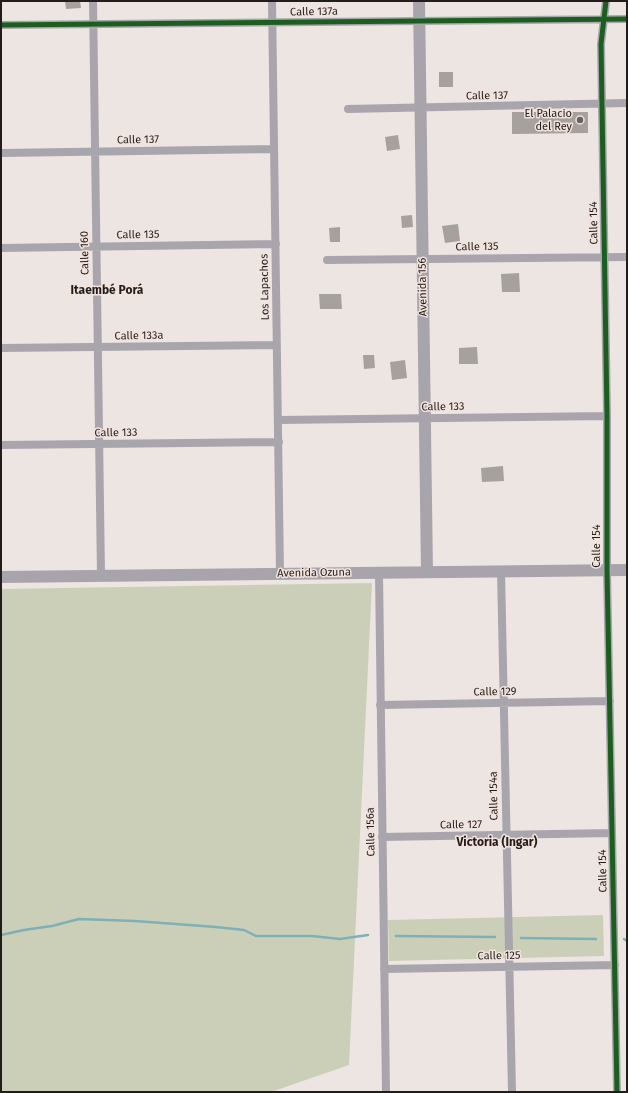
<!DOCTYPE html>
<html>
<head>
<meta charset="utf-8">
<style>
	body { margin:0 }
	#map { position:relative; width:628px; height:1093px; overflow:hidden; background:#ede5e2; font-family:"Fira Sans",sans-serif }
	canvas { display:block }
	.frame { position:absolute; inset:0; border:2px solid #221d1a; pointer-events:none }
</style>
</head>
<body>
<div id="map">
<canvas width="628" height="1093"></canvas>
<div class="frame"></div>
</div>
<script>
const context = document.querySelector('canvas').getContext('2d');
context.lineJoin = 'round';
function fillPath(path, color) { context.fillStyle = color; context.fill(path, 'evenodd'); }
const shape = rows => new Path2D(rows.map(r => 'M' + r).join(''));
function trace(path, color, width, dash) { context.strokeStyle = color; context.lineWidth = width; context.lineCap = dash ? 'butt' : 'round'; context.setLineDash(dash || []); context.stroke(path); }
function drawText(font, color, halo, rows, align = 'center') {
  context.font = font + ' "Fira Sans",sans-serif'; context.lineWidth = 3; context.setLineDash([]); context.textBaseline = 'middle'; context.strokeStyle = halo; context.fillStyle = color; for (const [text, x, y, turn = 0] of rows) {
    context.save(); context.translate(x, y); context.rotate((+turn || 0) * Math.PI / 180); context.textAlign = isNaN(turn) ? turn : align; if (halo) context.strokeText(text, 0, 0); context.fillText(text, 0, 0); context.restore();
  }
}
fillPath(shape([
	[372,583,349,1065,271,1092,1,1092,1,589],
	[603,915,604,956,389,961,388,920]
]), '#cccfb8');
trace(shape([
	[1,935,24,930,52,926,79,919,135,921,216,927,244,930,256,936,312,936,340,939,368,935],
	[396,936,495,937],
	[521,938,596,939],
	[624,939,627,941]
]), '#7eb0b7', 2.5);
fillPath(shape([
	[65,1,80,1,81,8,66,9],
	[439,72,453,72,453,87,439,87],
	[512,112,588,112,588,133,512,134],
	[398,135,400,149,387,151,385,137],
	[412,215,413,227,402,228,401,216],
	[458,224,460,241,445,243,442,226],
	[340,227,340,242,330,242,329,228],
	[519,273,520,292,502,292,501,274],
	[319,294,341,294,342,309,320,309],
	[477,347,478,364,459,364,459,348],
	[363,355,374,355,375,368,364,369],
	[405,360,407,378,392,380,390,362],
	[503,466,504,481,482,482,481,468]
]), '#a7a19e');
trace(shape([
	[93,1,101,576],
	[272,1,280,574],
	[606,1,601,44,607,416,607,570,617,1092],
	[1,25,627,19],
	[348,109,627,103],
	[1,153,274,149],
	[1,248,276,244],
	[327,260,627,257],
	[1,348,277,345],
	[278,420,607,416],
	[1,445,279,442],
	[501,571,512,1092],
	[379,573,386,1092],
	[380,705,610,701],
	[382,837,612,833],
	[384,969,615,965]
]), '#a9a5ac', 8);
trace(shape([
	[419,1,427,572],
	[1,577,627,570]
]), '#a8a4ab', 12);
trace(shape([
	[606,1,601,44,607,416,607,570,617,1092],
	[1,25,627,19]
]), '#1b5e20', 5);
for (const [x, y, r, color] of [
	[580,120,4,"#696360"]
]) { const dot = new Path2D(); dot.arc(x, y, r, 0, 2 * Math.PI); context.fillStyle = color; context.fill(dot); trace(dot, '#f2e4dd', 1.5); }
drawText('11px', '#221d1a', '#f2e4dd', [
	["Calle 137a",314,12,-1],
	["Calle 137",487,96,-1],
	["Calle 137",138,140,-1],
	["Calle 154",594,223,-91],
	["Calle 135",138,235,-1],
	["Calle 135",477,247,-1],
	["Calle 160",85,253,-91],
	["Los Lapachos",265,287,-91],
	["Avenida 156",423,287,-91],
	["Calle 133a",139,336,-1],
	["Calle 133",443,407,-1],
	["Calle 133",116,433,-1],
	["Calle 154",597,546,-90],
	["Avenida Ozuna",314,573,-1],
	["Calle 129",495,692,-1],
	["Calle 154a",494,796,-91],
	["Calle 127",461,825,-1],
	["Calle 156a",371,832,-91],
	["Calle 154",603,871,-91],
	["Calle 125",499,956,-1]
]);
drawText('11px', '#221d1a', '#f2e4dd', [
	["El Palacio",572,114],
	["del Rey",572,127]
], 'right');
drawText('bold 12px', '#221d1a', '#f2e4dd', [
	["Itaembé Porá",107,291],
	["Victoria (Ingar)",497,843]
]);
</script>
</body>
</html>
